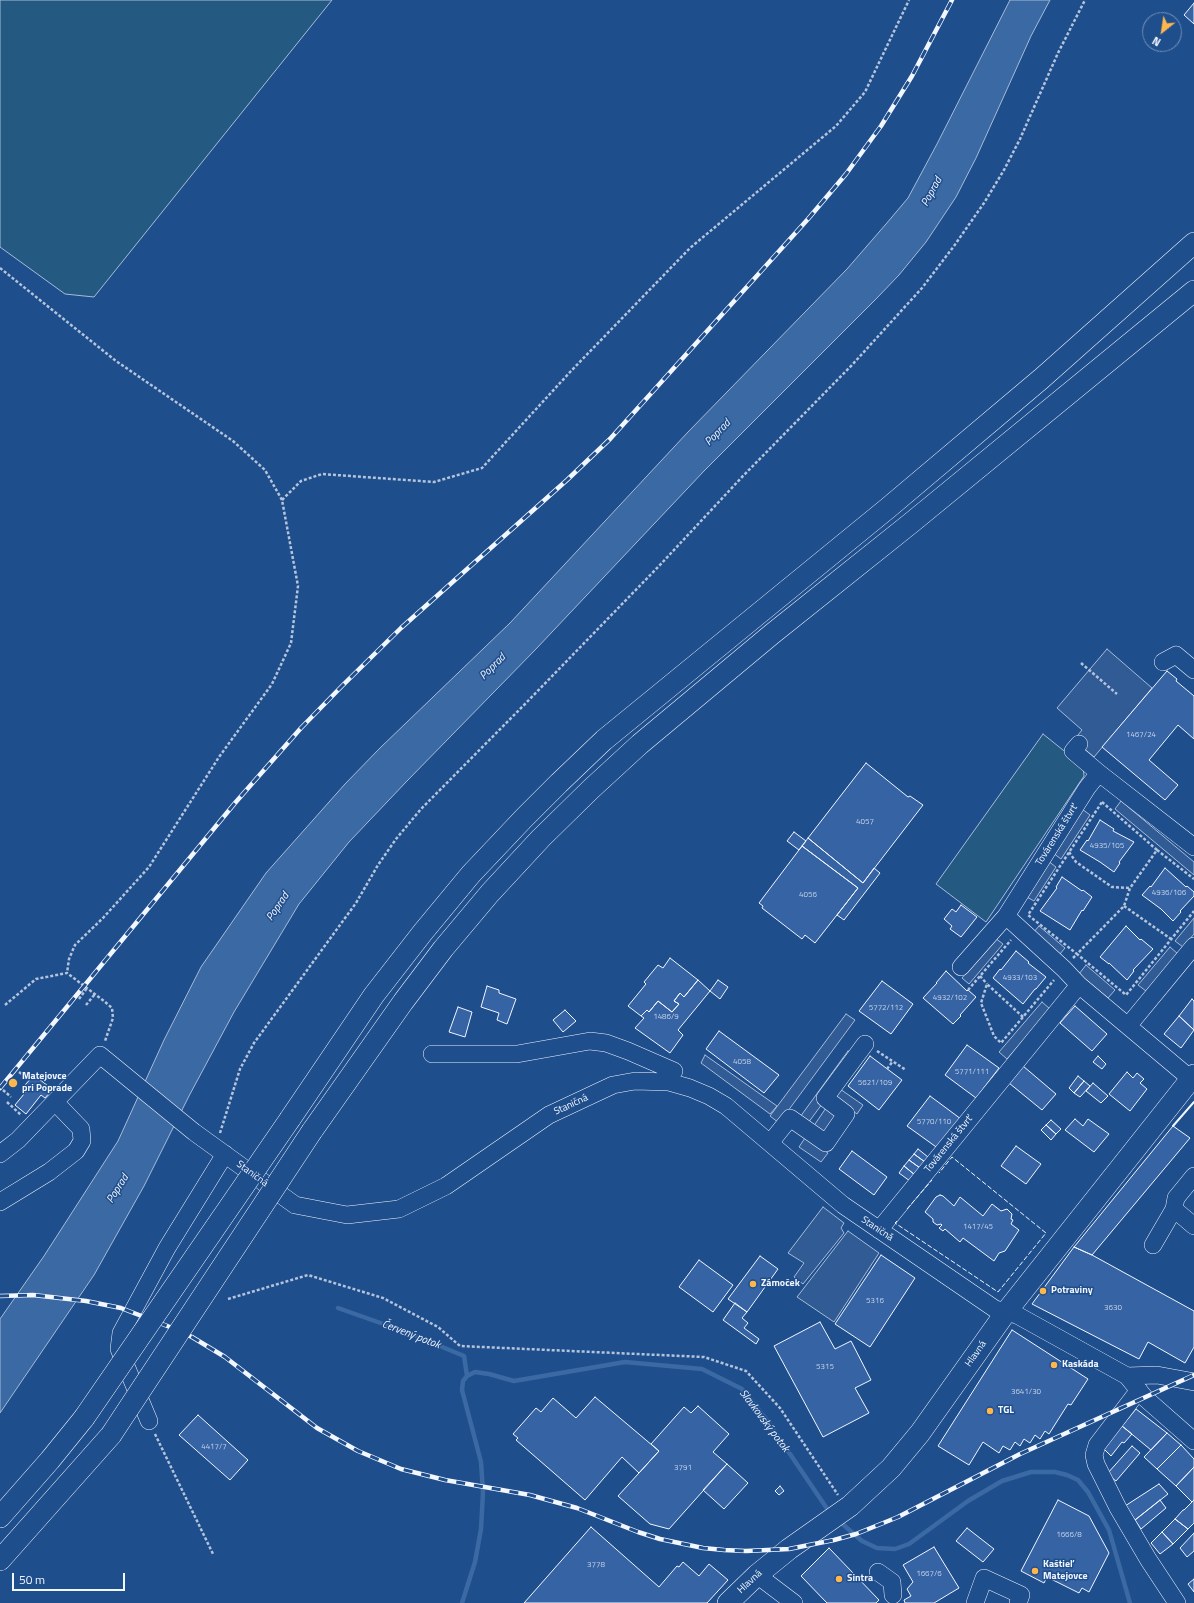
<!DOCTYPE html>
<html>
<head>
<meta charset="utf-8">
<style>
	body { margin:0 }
	#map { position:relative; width:1194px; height:1603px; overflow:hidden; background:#1f4e8c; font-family:"Titillium Web",sans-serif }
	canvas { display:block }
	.north { position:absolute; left:1142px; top:12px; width:40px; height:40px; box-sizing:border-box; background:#1f4e8c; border:1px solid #7391ba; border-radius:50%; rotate:210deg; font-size:11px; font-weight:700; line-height:16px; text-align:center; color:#f2f6ff }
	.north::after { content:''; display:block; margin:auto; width:14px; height:18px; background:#ffb74d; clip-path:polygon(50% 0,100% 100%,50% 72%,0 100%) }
	.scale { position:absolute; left:12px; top:1573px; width:113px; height:18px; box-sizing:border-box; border:2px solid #f2f6ff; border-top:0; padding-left:5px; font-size:12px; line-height:14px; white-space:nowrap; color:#f2f6ff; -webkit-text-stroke:3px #1f4e8c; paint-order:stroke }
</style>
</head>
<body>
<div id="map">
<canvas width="1194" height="1603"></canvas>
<div class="north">N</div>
<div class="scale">50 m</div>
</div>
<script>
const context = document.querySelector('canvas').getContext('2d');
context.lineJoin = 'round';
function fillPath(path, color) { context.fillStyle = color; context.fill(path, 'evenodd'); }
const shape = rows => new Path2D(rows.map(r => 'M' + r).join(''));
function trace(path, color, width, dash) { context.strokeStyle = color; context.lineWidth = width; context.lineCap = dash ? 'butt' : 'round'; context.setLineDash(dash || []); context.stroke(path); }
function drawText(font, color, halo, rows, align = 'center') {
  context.font = font + ' "Titillium Web",sans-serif'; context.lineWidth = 3; context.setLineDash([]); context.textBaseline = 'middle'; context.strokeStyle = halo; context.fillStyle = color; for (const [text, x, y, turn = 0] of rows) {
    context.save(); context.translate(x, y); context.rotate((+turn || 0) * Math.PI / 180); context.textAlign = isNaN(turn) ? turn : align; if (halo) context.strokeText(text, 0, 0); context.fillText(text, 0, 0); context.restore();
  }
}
const green = shape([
	[0,0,332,0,94,297,65,294,0,247,0,0],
	[1043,734,1083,766,1084,776,986,922,936,884,1043,734]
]);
fillPath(green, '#245a82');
trace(green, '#a8bbd7', 1);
const parking = shape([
	[1107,649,1152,688,1094,757,1074,740,1082,730,1057,708,1107,649],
	[1121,801,1194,862,1194,875,1115,809,1121,801],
	[1082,809,1090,815,1061,859,1053,853,1082,809],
	[1048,861,1056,867,1034,901,1025,896,1048,861],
	[1194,918,1194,934,1183,947,1175,941,1194,918],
	[1039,926,1065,948,1059,955,1033,933,1039,926],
	[995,938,1003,944,969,984,962,978,995,938],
	[1170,947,1178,954,1146,991,1138,985,1170,947],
	[1086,965,1115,990,1108,998,1079,974,1086,965],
	[1042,1002,1050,1009,1007,1059,999,1052,1042,1002],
	[846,1014,855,1020,779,1123,770,1116,846,1014],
	[848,1051,857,1057,808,1123,800,1117,848,1051],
	[705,1055,777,1106,770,1114,701,1063,705,1055],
	[840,1089,863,1105,857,1114,834,1098,840,1089],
	[826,1108,840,1117,826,1136,813,1127,826,1108],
	[805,1138,828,1153,821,1162,799,1147,805,1138],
	[823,1207,844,1223,841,1228,844,1233,803,1284,794,1277,804,1263,788,1253,823,1207],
	[848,1231,879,1253,834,1322,797,1297,848,1231]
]);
fillPath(parking, '#305b95');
trace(parking, '#a8bbd7', 1);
const water = shape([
	[1010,0,1050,0,1031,36,976,158,956,197,926,242,899,275,876,299,704,471,536,649,407,781,349,842,299,904,234,1012,189,1096,144,1186,94,1275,0,1413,0,1319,44,1256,118,1141,164,1040,201,967,266,873,345,784,380,748,510,623,688,432,847,269,886,224,908,198,937,144,1010,0]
]);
fillPath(water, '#3b69a3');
trace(water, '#a8bbd7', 1);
trace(shape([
	[338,1308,406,1332,464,1356,467,1376],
	[839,1521,862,1541,877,1548,895,1549,909,1544,968,1501,1002,1481,1031,1472,1055,1472,1067,1475,1078,1480,1088,1492,1109,1530,1130,1603],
	[462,1603,475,1562,481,1529,483,1492,481,1462,462,1390,463,1381,467,1376,475,1372,489,1374,514,1381,625,1362,702,1369,742,1389,769,1423,830,1513]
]), '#3b69a3', 4.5);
const building = shape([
	[1194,3,1194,24,1184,15,1194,3],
	[1167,671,1177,679,1176,681,1194,696,1194,739,1178,725,1149,760,1178,785,1165,800,1102,747,1167,671],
	[866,763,908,797,910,796,923,805,863,883,808,838,866,763],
	[1100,820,1114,829,1113,831,1134,842,1119,862,1120,863,1114,872,1100,862,1080,850,1087,840,1088,841,1100,820],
	[794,832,806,841,799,850,787,841,794,832],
	[808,838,863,883,874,868,880,873,844,920,837,915,858,888,802,846,808,838],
	[802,846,858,888,815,943,805,935,802,939,762,908,763,906,759,903,802,846],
	[1165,868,1186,887,1187,886,1194,892,1194,896,1180,911,1181,912,1173,921,1161,909,1142,895,1150,886,1151,887,1165,868],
	[1062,877,1082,891,1083,890,1092,897,1083,911,1082,910,1070,930,1040,911,1057,888,1056,887,1062,877],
	[961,905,977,917,961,937,950,929,952,926,944,919,952,909,956,912,961,905],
	[1126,926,1140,940,1141,939,1153,949,1133,970,1134,971,1127,980,1109,963,1109,964,1100,957,1126,926],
	[1016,951,1029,962,1028,963,1046,977,1036,989,1035,989,1023,1004,993,978,1000,969,1001,970,1016,951],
	[670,958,698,980,684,997,680,993,674,1001,679,1004,672,1012,658,1001,649,1012,647,1010,641,1016,628,1006,646,984,644,982,658,965,663,968,670,958],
	[946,971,967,991,968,990,976,997,960,1015,961,1016,953,1024,923,998,937,983,936,983,946,971],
	[698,980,710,991,678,1030,683,1035,670,1053,635,1028,644,1018,641,1016,647,1010,649,1012,658,1001,672,1012,679,1004,674,1001,680,993,684,997,698,980],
	[718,980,728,987,720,999,710,991,718,980],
	[882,981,913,1004,891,1034,859,1011,882,981],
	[487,986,499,990,499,993,516,999,507,1024,497,1020,499,1013,481,1007,487,986],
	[1192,999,1194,1001,1194,1030,1179,1016,1192,999],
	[1075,1006,1107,1034,1092,1051,1060,1023,1075,1006],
	[458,1007,472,1012,465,1037,449,1032,458,1007],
	[565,1010,576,1021,563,1032,553,1020,565,1010],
	[1179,1016,1194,1030,1181,1048,1164,1034,1179,1016],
	[719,1031,779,1075,764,1093,706,1049,719,1031],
	[967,1045,999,1068,976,1098,945,1075,967,1045],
	[870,1056,902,1080,879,1110,848,1086,870,1056],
	[1098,1056,1106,1064,1102,1069,1093,1062,1098,1056],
	[1023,1066,1056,1094,1042,1110,1009,1083,1023,1066],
	[1127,1072,1133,1078,1137,1073,1144,1079,1140,1083,1147,1089,1130,1111,1109,1094,1127,1072],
	[34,1075,48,1086,47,1088,51,1091,45,1098,41,1095,26,1114,15,1105,29,1088,25,1085,34,1075],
	[1078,1076,1084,1081,1074,1093,1069,1088,1078,1076],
	[1084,1081,1090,1086,1080,1097,1074,1093,1084,1081],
	[1093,1083,1108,1096,1101,1103,1086,1091,1093,1083],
	[930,1096,961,1119,939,1149,907,1126,930,1096],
	[1075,1119,1083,1126,1088,1119,1109,1134,1094,1152,1065,1130,1075,1119],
	[1051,1120,1061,1129,1056,1134,1046,1125,1051,1120],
	[1046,1125,1056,1134,1051,1140,1041,1130,1046,1125],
	[1173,1126,1190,1138,1092,1255,1074,1247,1173,1126],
	[1016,1146,1041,1164,1026,1184,1001,1166,1016,1146],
	[918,1149,928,1157,925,1162,914,1154,918,1149],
	[852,1151,887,1177,874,1195,839,1169,852,1151],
	[914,1154,925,1162,920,1168,909,1160,914,1154],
	[909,1160,920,1168,915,1175,904,1166,909,1160],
	[904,1166,915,1175,910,1181,899,1173,904,1166],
	[940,1195,943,1196,954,1206,960,1197,983,1216,992,1204,1001,1211,1007,1209,1012,1214,1011,1219,1013,1220,1011,1224,1019,1230,1005,1251,999,1253,994,1261,963,1238,960,1242,945,1229,943,1231,939,1228,942,1225,941,1224,937,1225,933,1222,933,1219,925,1212,936,1197,940,1195],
	[1074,1247,1092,1255,1194,1311,1194,1347,1185,1363,1148,1342,1139,1359,1032,1304,1074,1247],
	[881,1255,915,1278,870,1347,835,1324,881,1255],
	[760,1256,778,1269,747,1312,728,1299,760,1256],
	[699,1260,733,1285,713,1312,679,1287,699,1260],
	[735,1303,747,1312,742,1318,748,1323,744,1328,759,1339,756,1344,723,1320,735,1303],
	[820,1322,835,1349,851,1341,871,1380,855,1388,869,1413,823,1437,774,1346,820,1322],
	[1012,1330,1088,1379,1071,1405,1068,1404,1049,1434,1045,1431,1040,1439,1035,1435,1030,1443,1024,1439,1020,1446,1015,1442,1010,1450,1003,1446,999,1453,983,1442,969,1465,938,1446,1012,1330],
	[595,1397,659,1451,639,1473,622,1457,585,1500,516,1440,518,1438,513,1434,536,1408,541,1412,553,1398,576,1418,595,1397],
	[698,1406,729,1434,713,1452,727,1464,669,1529,650,1524,618,1496,659,1451,651,1444,684,1407,691,1413,698,1406],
	[1136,1409,1167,1433,1151,1450,1122,1426,1136,1409],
	[198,1415,248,1460,230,1480,179,1435,198,1415],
	[1122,1426,1132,1434,1124,1443,1122,1442,1111,1456,1103,1448,1122,1426],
	[1167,1433,1181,1445,1157,1469,1144,1457,1167,1433],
	[1181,1445,1194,1459,1194,1467,1176,1486,1157,1469,1181,1445],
	[1132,1446,1140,1453,1116,1481,1107,1474,1132,1446],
	[727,1464,748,1483,724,1509,703,1490,727,1464],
	[1194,1467,1194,1500,1192,1502,1176,1486,1194,1467],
	[1159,1484,1168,1494,1135,1520,1125,1506,1159,1484],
	[780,1486,784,1491,779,1495,775,1491,780,1486],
	[1058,1500,1089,1516,1109,1553,1089,1592,1082,1588,1079,1593,1047,1577,1044,1583,1021,1571,1058,1500],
	[1160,1500,1166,1508,1141,1529,1135,1520,1160,1500],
	[1194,1500,1194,1523,1188,1529,1175,1519,1183,1510,1184,1510,1194,1500],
	[1175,1519,1188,1529,1173,1544,1162,1532,1175,1519],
	[591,1527,659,1587,677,1566,679,1567,683,1562,699,1576,709,1564,728,1580,707,1603,524,1603,591,1527],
	[967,1528,994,1549,983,1562,956,1541,967,1528],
	[1162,1532,1173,1544,1160,1554,1151,1543,1162,1532],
	[1194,1533,1194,1551,1187,1557,1180,1548,1194,1533],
	[934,1547,959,1588,934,1603,905,1603,904,1600,911,1596,907,1589,913,1582,903,1565,934,1547],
	[829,1548,879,1600,876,1603,827,1603,801,1576,829,1548],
	[1194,1579,1194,1592,1188,1584,1194,1579]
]);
fillPath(building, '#3563a3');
trace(building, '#f2f6ff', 1);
const minor = shape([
	[1163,662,1176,655,1194,670],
	[1079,744,1073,751,1099,773],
	[961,967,1006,916],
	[1079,985,1191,1079],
	[1128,1026,1194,946],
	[432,1054,517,1054,590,1041,606,1043,628,1051,674,1071],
	[770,1143,790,1118,826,1143,846,1114,825,1098,865,1044],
	[0,1154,18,1140,100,1055,194,1132,295,1205,347,1215,399,1209,446,1186,549,1115,613,1085,635,1081,669,1082,690,1088,709,1096,726,1106,843,1205,995,1309,1017,1315,1127,1376,1145,1398,1194,1441],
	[0,1202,49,1172,76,1151,82,1141,81,1129,55,1102],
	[1174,1209,1176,1198,1194,1176],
	[879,1230,1079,985,1064,969,1006,916,1087,788,1099,773,1194,847],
	[1153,1245,1174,1209,1194,1226],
	[1127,1376,1157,1375,1194,1382],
	[1139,1390,1097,1445,1094,1455,1096,1464,1118,1508,1148,1559,1177,1603],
	[149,1421,119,1349,121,1333,167,1248,225,1154],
	[878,1572,892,1582,893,1595],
	[757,1575,794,1603],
	[975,1603,984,1578,1021,1595,1018,1603]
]);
const major = shape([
	[290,1119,374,995,423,932,471,874,524,818,559,783,604,740,888,508,1041,379,1194,243],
	[312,1131,403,1002,443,949,490,893,541,838,591,789,640,744,772,634,911,523,1194,291],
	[0,1517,50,1460,84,1418],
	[0,1560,111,1435],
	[728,1603,757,1575,789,1549,850,1506,891,1468,920,1433,1006,1312,1194,1075]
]);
trace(minor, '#f2f6ff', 18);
trace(major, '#f2f6ff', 22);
trace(shape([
	[0,268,116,361,233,441,265,470,282,500,298,586,291,643,272,684,219,757,149,867,103,918,75,945,69,959,67,973],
	[282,500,301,481,322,474,434,482,482,468,571,371,690,248,836,126,865,92,909,0],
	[1081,663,1117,694],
	[1102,802,1157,850,1130,888,1124,906,1077,954,1028,915,1102,802],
	[1157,850,1194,879],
	[1069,852,1076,862,1112,887,1130,888],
	[1124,906,1171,939],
	[1073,958,1077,954,1126,995,1194,911],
	[980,976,987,984],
	[968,990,1011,940],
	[79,999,87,988],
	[5,1005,36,979,67,973,104,1001,112,1008,113,1018,105,1041],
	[86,1005,95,994],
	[1023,1017,987,984,981,1003,994,1036,1001,1043,1023,1017,1054,980],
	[877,1051,906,1070],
	[887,1069,893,1061],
	[19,1072,27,1078],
	[3,1090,11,1097],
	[7,1102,21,1115],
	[220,1133,240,1069,254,1043,356,903,378,865,396,839,421,809,525,704,659,566,742,477,852,365,922,288,954,246,984,203,1004,170,1020,139,1058,53,1085,0],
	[228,1299,308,1275,383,1298,438,1327,460,1346,704,1357,746,1371,780,1408,838,1495],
	[155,1434,213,1554]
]), '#b3c4dc', 2.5, [3, 2]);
trace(minor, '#1f4e8c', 17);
trace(major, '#1f4e8c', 21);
const rail = shape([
	[0,1088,235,803,301,728,343,685,401,628,567,480,610,439,808,219,846,174,881,126,912,76,952,0],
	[0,1296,33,1295,86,1301,121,1308,175,1329,192,1337,225,1357,317,1428,358,1451,401,1469,445,1480,530,1495,577,1508,638,1532,660,1539,703,1548,724,1550,746,1551,789,1549,834,1540,856,1534,898,1517,1020,1454,1194,1375]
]);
trace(rail, '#f2f6ff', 4.5);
trace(rail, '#1f4e8c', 3, [9]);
const majorBridge = shape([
	[84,1418,290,1119],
	[111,1435,312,1131]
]);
trace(majorBridge, '#f2f6ff', 22, []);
trace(majorBridge, '#1f4e8c', 21);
trace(shape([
	[907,1209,932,1180],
	[897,1221,895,1223,998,1292,1046,1233,952,1157,939,1173]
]), '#f2f6ff', 1, [5, 2]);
trace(shape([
	[1173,1126,1194,1102]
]), '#f2f6ff', 2);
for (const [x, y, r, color] of [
	[13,1083,5,"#ffb74d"],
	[753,1284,4,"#ffb74d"],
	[1043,1291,4,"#ffb74d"],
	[1054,1365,4,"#ffb74d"],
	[990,1411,4,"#ffb74d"],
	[1035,1571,4,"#ffb74d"],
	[839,1579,4,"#ffb74d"]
]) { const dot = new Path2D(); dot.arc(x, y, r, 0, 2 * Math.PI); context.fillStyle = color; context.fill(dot); trace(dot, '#1f4e8c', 1.5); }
drawText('8px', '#c3d1e8', null, [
	["1467/24",1141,735],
	["4057",865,822],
	["4935/105",1107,846],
	["4936/106",1169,893],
	["4056",808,895],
	["4933/103",1020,978],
	["4932/102",950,998],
	["5772/112",886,1008],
	["1486/9",666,1017],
	["4058",742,1062],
	["5771/111",972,1072],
	["5621/109",875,1083],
	["5770/110",934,1122],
	["1417/45",978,1227],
	["5316",875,1301],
	["3630",1113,1308],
	["5315",825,1367],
	["3641/30",1026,1392],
	["4417/7",214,1447],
	["3791",683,1468],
	["1666/8",1069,1535],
	["3778",596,1565],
	["1667/6",929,1574]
]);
drawText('10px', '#f2f6ff', '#1f4e8c', [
	["Továrenská štvrť",1057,835,-58],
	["Staničná",571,1105,-25],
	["Továrenská štvrť",949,1144,-51],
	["Staničná",252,1174,36],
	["Staničná",877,1229,34],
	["Hlavná",976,1354,-55],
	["Hlavná",750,1582,-43]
]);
drawText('bold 10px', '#f2f6ff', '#1f4e8c', [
	["Matejovce",22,1077],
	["pri Poprade",22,1089],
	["Zámoček",761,1284],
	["Potraviny",1051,1291],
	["Kaskáda",1062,1365],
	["TGL",998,1411],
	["Kaštieľ",1043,1565],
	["Matejovce",1043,1577],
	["Sintra",847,1579]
], 'left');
drawText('italic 11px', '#f2f6ff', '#1f4e8c', [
	["Poprad",932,192,-62],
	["Poprad",718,433,-46],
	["Poprad",493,667,-45],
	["Poprad",278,907,-56],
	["Poprad",118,1189,-58],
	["Červený potok",411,1335,21],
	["Slavkovský potok",764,1421,53]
]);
</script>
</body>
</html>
